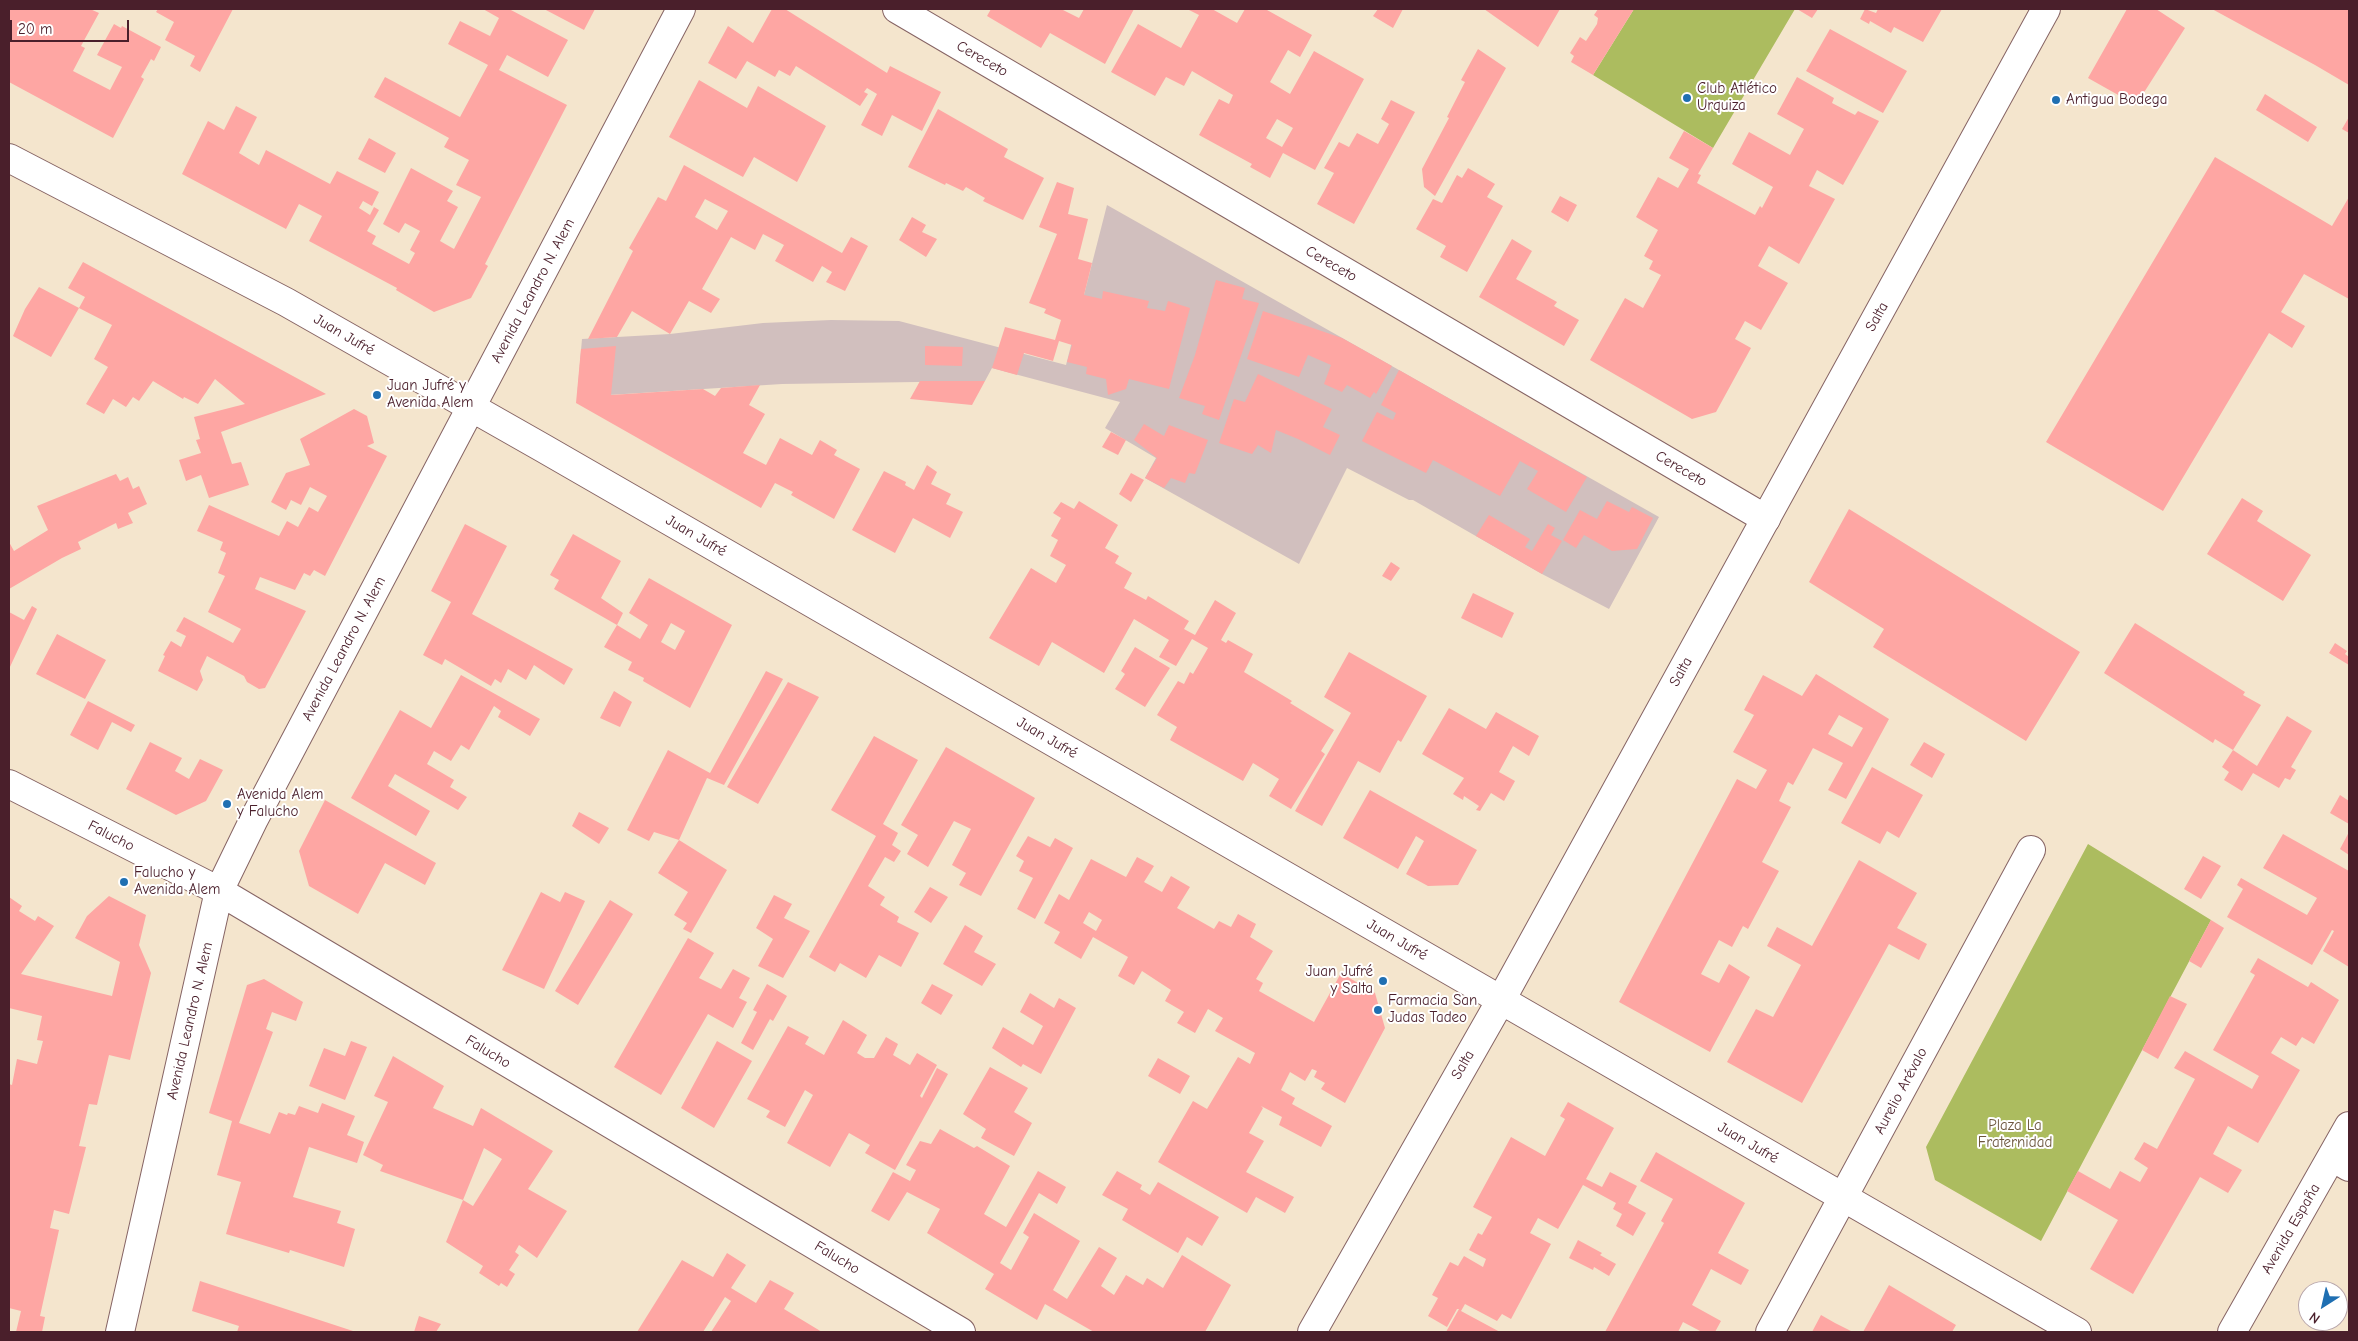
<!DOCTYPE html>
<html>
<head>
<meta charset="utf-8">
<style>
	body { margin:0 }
	#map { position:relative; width:2358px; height:1341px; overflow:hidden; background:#f4e5cd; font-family:"Comic Neue",sans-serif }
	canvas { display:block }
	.frame { position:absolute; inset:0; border:10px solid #4a1f2b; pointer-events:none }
	.north { position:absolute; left:2298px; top:1281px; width:50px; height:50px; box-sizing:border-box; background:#fff; border:1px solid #b7a5aa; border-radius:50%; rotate:215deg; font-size:14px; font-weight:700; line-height:20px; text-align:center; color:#4a1f2b }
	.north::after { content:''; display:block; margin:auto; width:18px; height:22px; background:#1f6fb2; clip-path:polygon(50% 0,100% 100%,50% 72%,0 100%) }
	.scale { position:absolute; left:10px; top:20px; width:119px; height:22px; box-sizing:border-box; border:2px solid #4a1f2b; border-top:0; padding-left:6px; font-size:15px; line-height:18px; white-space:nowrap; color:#4a1f2b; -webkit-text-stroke:4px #fff; paint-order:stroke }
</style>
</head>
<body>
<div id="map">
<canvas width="2358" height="1341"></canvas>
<div class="frame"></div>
<div class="north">N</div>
<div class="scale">20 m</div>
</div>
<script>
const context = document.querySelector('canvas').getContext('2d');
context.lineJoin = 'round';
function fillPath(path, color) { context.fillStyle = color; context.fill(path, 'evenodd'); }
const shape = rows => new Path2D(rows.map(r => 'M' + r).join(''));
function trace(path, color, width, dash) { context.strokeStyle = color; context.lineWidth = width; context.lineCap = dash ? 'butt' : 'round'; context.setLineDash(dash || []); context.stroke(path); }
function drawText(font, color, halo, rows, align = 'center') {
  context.font = font + ' "Comic Neue",sans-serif'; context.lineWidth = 4; context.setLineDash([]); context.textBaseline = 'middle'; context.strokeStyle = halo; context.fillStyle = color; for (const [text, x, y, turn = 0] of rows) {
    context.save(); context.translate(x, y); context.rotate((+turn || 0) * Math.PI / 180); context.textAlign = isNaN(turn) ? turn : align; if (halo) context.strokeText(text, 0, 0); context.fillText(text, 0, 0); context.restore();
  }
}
fillPath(shape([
	[1107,205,1659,517,1609,609,1542,574,1413,500,1409,500,1347,468,1299,564,1145,478,1156,458,1105,428,1120,402,992,368,985,381,782,384,577,397,582,339,670,334,763,323,831,320,899,321,1066,365]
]), '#d1bfbe');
fillPath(shape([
	[1634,9,1795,9,1713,148,1593,75],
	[2088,844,2211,920,2041,1241,1935,1180,1926,1147]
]), '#acbc5f');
fillPath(shape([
	[9,9,90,9,99,13,81,46,85,48,73,71,110,90,122,67,97,55,114,24,121,28,122,26,161,47,154,61,151,59,141,77,144,79,113,138,9,82],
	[158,9,233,9,200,72,190,66,195,56,165,40,174,22,156,12],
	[483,9,509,9,568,40,548,77,507,55,499,70,567,105,485,264,488,266,471,298,434,312,396,290,397,288,309,241,322,216,299,204,286,229,182,174,208,121,224,130,236,106,257,117,239,153,259,165,266,150,330,184,337,171,379,192,372,206,363,201,359,208,370,215,374,207,379,210,367,231,376,236,372,244,409,264,415,253,410,250,420,231,405,223,399,233,383,224,411,168,453,191,447,201,458,207,440,241,454,249,481,197,456,185,469,160,444,147,449,138,374,97,385,77,460,117,488,65,448,44,460,21,490,36,499,18],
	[544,9,595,9,584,30],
	[772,9,785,9,887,73,890,66,941,92,922,131,892,115,882,136,861,125,877,94,867,88,864,92,868,94,860,106,796,66,790,76,779,70,775,77,747,61,736,79,708,63,728,26,753,43],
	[991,9,1061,9,1079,18,1084,9,1134,9,1105,64,1050,33,1041,48,987,16],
	[1187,9,1212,9,1237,23,1245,9,1268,9,1267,10,1312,35,1300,57,1288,50,1270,82,1290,94,1314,51,1364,79,1315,170,1283,153,1270,178,1250,167,1252,164,1199,135,1219,99,1229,104,1233,95,1192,71,1184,86,1166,77,1155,96,1111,72,1138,24,1181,48,1199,15],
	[1277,119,1293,128,1282,147,1266,138],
	[1378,9,1403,9,1393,28,1373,16],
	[1484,9,1560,9,1538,47],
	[1598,9,1634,9,1593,75,1571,62,1574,56,1570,53,1580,37,1586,41,1597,24,1598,18,1594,15],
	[1797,9,1818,9,1812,18],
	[1865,9,1876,13,1878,9,1942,9,1923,42,1894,27,1891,33,1870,21,1869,24,1860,19],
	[2127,9,2156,9,2185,28,2136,105,2088,78],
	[2212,9,2349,9,2349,85,2315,65],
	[1830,29,1907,71,1883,113,1806,71],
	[1478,49,1506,68,1435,196,1424,187,1422,169,1449,118,1447,117,1465,82,1461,80],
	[1797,77,1834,98,1832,103,1855,115,1858,111,1879,121,1843,185,1817,170,1809,186,1835,199,1799,264,1769,246,1758,266,1788,283,1761,330,1745,321,1735,339,1751,348,1716,412,1692,419,1590,360,1625,298,1643,308,1661,275,1649,269,1653,261,1644,256,1658,230,1636,217,1658,177,1678,188,1689,169,1669,158,1684,131,1713,148,1698,174,1701,175,1697,183,1755,215,1760,206,1762,208,1773,187,1732,164,1749,132,1790,155,1804,129,1777,114],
	[699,80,747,108,758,86,826,126,797,182,754,157,743,177,669,137],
	[2265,94,2317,127,2308,142,2256,110],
	[1391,100,1415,112,1354,224,1317,204,1334,173,1324,168,1339,142,1349,147,1357,133,1378,144,1389,124,1381,119],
	[938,109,1008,149,1004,157,1044,178,1023,220,983,201,985,198,966,187,963,191,946,183,945,185,908,167],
	[2349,117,2349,133,2342,129],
	[369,138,396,153,385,173,358,159],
	[2215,157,2332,226,2349,197,2349,299,2304,274,2281,312,2305,326,2292,348,2269,333,2163,511,2046,442],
	[684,165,842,253,851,237,868,246,845,291,826,282,832,272,822,266,813,282,775,261,784,245,763,234,755,250,731,237,702,289,720,299,711,313,689,301,670,334,632,311,617,337,588,339,633,251,629,248,658,197,666,201],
	[705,199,728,211,717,230,695,217],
	[1468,168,1495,184,1487,197,1503,206,1467,272,1440,257,1446,246,1416,229,1433,199,1442,203,1457,175,1462,178],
	[1057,182,1074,188,1068,214,1088,219,1078,259,1092,263,1084,295,1102,299,1103,291,1149,301,1147,308,1165,311,1168,301,1190,308,1169,389,1129,379,1126,389,1108,395,1106,379,1086,374,1087,367,1067,362,1072,345,1059,341,1053,361,1024,353,1017,375,992,368,1005,327,1055,340,1061,320,1044,313,1046,309,1029,303,1057,234,1039,227],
	[1560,196,1577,205,1568,222,1551,212],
	[912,217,926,225,922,232,937,239,926,257,899,240],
	[1512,239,1532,251,1516,279,1557,302,1554,306,1579,320,1564,346,1479,297],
	[83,262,326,394,221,432,232,464,241,462,249,485,209,498,201,475,186,481,179,460,201,453,196,440,200,439,194,417,245,404,215,379,198,404,184,397,183,399,153,381,139,401,133,397,126,407,113,399,104,414,86,404,108,367,94,359,112,325,79,308,85,297,68,288],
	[1216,280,1245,288,1242,299,1259,303,1219,420,1202,414,1205,406,1179,398,1195,355],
	[39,287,79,308,51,357,13,336,25,309],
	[1263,311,1342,338,1392,366,1376,394,1374,392,1370,398,1347,385,1342,392,1324,384,1331,365,1308,355,1299,377,1247,359],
	[616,346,611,395,703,389,715,396,721,388,760,385,749,405,765,414,743,453,766,465,780,438,812,455,820,440,837,450,834,455,860,469,834,519,791,495,793,492,775,483,761,508,576,403,581,349],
	[925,346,963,347,962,366,925,365],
	[1399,370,1587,477,1566,512,1527,489,1538,471,1520,461,1500,496,1433,460,1426,473,1362,441,1377,412,1393,420,1396,413,1381,405],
	[1258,374,1332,409,1323,427,1340,435,1330,455,1298,439,1276,430,1271,453,1258,445,1252,454,1219,443,1234,399,1245,402],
	[920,381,985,381,972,405,910,399],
	[354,409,367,416,374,443,367,446,387,456,325,576,314,570,310,576,304,573,295,590,260,577,255,589,306,611,265,688,259,689,247,682,244,676,207,656,200,671,203,680,197,691,158,671,165,656,163,655,171,641,181,647,186,636,176,631,184,617,233,643,241,629,208,612,225,576,218,573,226,553,220,550,223,542,197,531,209,505,279,536,287,521,298,527,309,507,318,512,327,496,310,487,301,505,291,500,286,510,271,502,286,473,310,465,300,439],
	[1144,424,1164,436,1169,425,1208,440,1195,474,1189,473,1185,483,1171,478,1164,488,1145,478,1157,458,1134,440],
	[1111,432,1126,440,1118,455,1102,447],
	[927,465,937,472,931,484,951,494,946,504,963,512,950,538,913,518,895,553,852,530,884,471,906,482,905,485,914,490],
	[1131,473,1144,480,1131,502,1119,494],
	[116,474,120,481,128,477,133,489,139,486,147,504,128,513,133,523,118,529,116,523,78,542,81,549,62,558,9,589,9,542,14,551,48,530,37,506],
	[2242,498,2263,511,2257,521,2311,555,2283,601,2207,554],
	[1079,501,1118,525,1105,548,1119,556,1115,563,1132,573,1124,588,1146,600,1148,596,1189,621,1184,629,1195,635,1215,600,1236,613,1221,640,1226,643,1228,640,1253,654,1244,672,1292,701,1290,703,1334,730,1321,751,1325,754,1291,809,1269,796,1279,779,1253,763,1243,781,1170,740,1177,727,1157,715,1178,681,1184,684,1190,672,1193,674,1208,648,1192,639,1176,666,1159,657,1169,640,1134,619,1104,673,1052,642,1039,666,989,638,1031,568,1056,583,1066,565,1050,556,1058,540,1051,536,1061,518,1053,513,1061,502,1074,509],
	[1607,501,1629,512,1632,507,1653,518,1637,549,1612,551,1584,535,1576,548,1563,540,1580,510,1597,519],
	[1849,509,2080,652,2026,741,1873,647,1884,629,1809,582],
	[1489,515,1530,539,1525,547,1532,551,1548,524,1555,528,1551,535,1562,541,1542,574,1476,536],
	[465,524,507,546,472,614,573,669,564,685,534,665,526,680,508,669,501,683,495,679,491,686,445,659,442,665,423,655,451,602,431,591],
	[573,534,621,561,601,598,623,613,617,625,554,589,559,580,550,575],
	[1391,562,1400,568,1391,581,1382,576],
	[649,578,732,625,690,708,643,681,644,678,628,670,632,662,604,647,617,625,640,639,648,625,629,613],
	[671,623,685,631,675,650,661,642],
	[1473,593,1514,613,1502,638,1461,618],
	[32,606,37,609,9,669,9,612,24,620],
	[2135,623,2245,692,2243,695,2261,705,2233,750,2215,739,2213,743,2104,673],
	[57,634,106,660,85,699,36,674],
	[2335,643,2347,651,2345,654,2349,657,2349,665,2329,653],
	[1135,647,1170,668,1145,707,1115,689,1125,674,1121,671],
	[1349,652,1427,696,1401,742,1398,740,1380,773,1358,761,1322,826,1295,811,1351,713,1324,697],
	[766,671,783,679,724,785,707,778,679,840,654,832,649,841,627,830,668,750,710,773],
	[1816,674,1889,719,1846,799,1828,790,1843,763,1813,748,1793,785,1788,782,1779,801,1791,807,1762,862,1779,871,1748,929,1743,926,1732,947,1719,940,1701,974,1719,983,1729,964,1750,977,1710,1052,1619,1002,1737,779,1756,789,1767,770,1733,752,1754,715,1744,710,1763,675,1802,696],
	[1839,715,1863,728,1852,747,1828,734],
	[461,675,540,719,530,736,498,717,501,711,494,706,469,750,461,745,451,761,434,751,427,764,454,780,450,787,467,797,458,810,395,774,388,786,430,811,416,836,351,798,400,710,431,728],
	[788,682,819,697,758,804,727,787],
	[614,691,632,702,620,727,600,718],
	[88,701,135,725,131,732,112,722,98,750,70,735],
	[1449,708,1486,729,1496,712,1539,736,1529,756,1513,746,1499,772,1515,781,1504,801,1491,793,1480,811,1476,810,1479,806,1464,796,1463,800,1453,794,1464,778,1422,754],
	[2287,716,2312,731,2291,767,2296,770,2290,780,2285,778,2279,788,2253,773,2242,791,2224,780,2229,772,2222,767,2233,750,2257,766],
	[874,736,918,760,883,824,898,833,892,845,901,851,894,862,885,857,868,886,885,897,880,905,899,917,897,922,919,933,901,967,879,955,866,978,840,963,835,972,809,957,876,836,831,810],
	[150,742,182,758,175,771,189,779,200,759,223,770,206,801,176,815,126,789],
	[1924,742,1945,754,1932,778,1910,765],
	[946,747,1035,798,981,896,959,885,966,873,952,865,971,829,954,821,928,867,907,854,918,835,901,825],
	[1872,767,1923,795,1899,838,1887,831,1880,844,1841,823],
	[1370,790,1477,850,1458,885,1428,886,1406,874,1424,841,1416,836,1398,869,1343,838],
	[2340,795,2349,801,2349,824,2330,813],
	[325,800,436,863,425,885,385,863,358,914,309,886,299,851],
	[579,812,609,828,599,844,572,826],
	[2349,832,2349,855,2340,849],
	[2283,834,2349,871,2349,967,2323,951,2334,931,2332,930,2312,965,2227,917,2243,889,2237,885,2241,878,2307,915,2317,898,2263,868],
	[1028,836,1050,847,1055,838,1073,848,1035,919,1017,909,1033,878,1019,871,1024,861,1016,856],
	[679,840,727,870,691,933,683,929,687,923,674,915,688,892,658,873],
	[2203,856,2221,866,2201,899,2184,889],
	[1137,857,1154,866,1144,882,1162,892,1171,876,1190,887,1177,908,1214,929,1219,921,1231,927,1238,914,1256,924,1250,937,1273,951,1256,979,1263,983,1259,991,1314,1022,1341,973,1375,993,1385,1028,1345,1103,1321,1089,1325,1083,1314,1077,1317,1071,1312,1069,1305,1081,1290,1072,1281,1090,1295,1098,1292,1104,1332,1126,1321,1147,1279,1125,1282,1117,1261,1106,1263,1108,1249,1133,1264,1141,1246,1172,1294,1197,1285,1213,1256,1197,1247,1213,1158,1162,1193,1101,1207,1109,1238,1057,1250,1064,1255,1053,1215,1031,1223,1018,1208,1009,1195,1033,1177,1023,1184,1012,1165,1001,1171,990,1142,971,1134,985,1118,976,1128,957,1093,937,1081,959,1054,943,1060,932,1044,923,1059,894,1069,900,1091,859,1126,877],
	[1089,912,1102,920,1096,931,1083,923],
	[1859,860,1917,893,1897,928,1927,944,1919,960,1889,944,1802,1103,1727,1062,1756,1009,1773,1017,1801,965,1767,946,1777,927,1812,946],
	[930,887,948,897,931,923,914,912],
	[541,892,560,902,565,892,585,901,544,989,502,970],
	[774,895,792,904,784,918,810,931,783,978,758,966,773,939,756,928],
	[109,896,146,915,139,945,151,973,130,1060,109,1055,97,1105,89,1104,79,1146,86,1147,69,1214,54,1210,50,1228,59,1230,40,1316,45,1317,42,1332,16,1332,21,1311,9,1308,9,1084,12,1085,17,1059,37,1064,43,1041,37,1040,42,1016,9,1008,9,897,22,906,19,911,35,921,38,916,54,926,21,974,112,996,120,962,75,938,87,916],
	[610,900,633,914,578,1005,555,991],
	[2211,920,2224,928,2201,968,2189,961],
	[965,925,983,936,974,952,996,964,982,986,943,964],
	[688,938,714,953,699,978,721,989,733,969,750,978,739,998,747,1002,733,1028,708,1014,661,1095,614,1067],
	[2258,958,2308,987,2311,982,2339,1000,2314,1044,2302,1037,2296,1046,2281,1037,2271,1053,2300,1070,2258,1143,2228,1126,2213,1154,2242,1170,2228,1193,2200,1177,2133,1294,2090,1269,2118,1220,2067,1191,2078,1171,2110,1189,2120,1171,2140,1182,2148,1168,2134,1159,2144,1142,2157,1149,2195,1079,2174,1068,2185,1051,2252,1089,2259,1076,2213,1050,2255,975,2250,972],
	[264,979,303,1002,296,1021,272,1012,266,1029,273,1032,239,1123,270,1134,279,1112,287,1115,288,1113,295,1115,299,1106,318,1113,322,1103,355,1116,347,1135,364,1142,357,1163,309,1147,293,1197,341,1211,337,1223,355,1229,344,1267,290,1250,289,1253,226,1234,241,1182,217,1175,232,1121,209,1113,247,985],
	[767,984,787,996,773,1021,770,1019,753,1050,741,1043,757,1012,753,1010],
	[932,984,953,995,941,1015,921,1003],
	[1030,993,1054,1008,1059,998,1076,1008,1041,1074,1023,1064,1021,1067,992,1048,1003,1027,1033,1045,1043,1026,1020,1012],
	[2170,996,2187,1004,2158,1059,2142,1050],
	[843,1020,867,1035,857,1053,865,1058,874,1058,886,1037,898,1044,893,1055,910,1065,917,1053,937,1065,920,1096,922,1098,937,1068,948,1074,895,1170,865,1153,870,1145,849,1133,830,1167,787,1143,813,1095,805,1090,785,1127,766,1117,770,1111,747,1099,788,1026,809,1037,805,1044,824,1055],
	[351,1041,367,1047,345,1100,309,1086,324,1048,345,1056],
	[717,1041,752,1061,714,1128,681,1108],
	[393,1056,444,1086,433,1108,473,1126,481,1108,553,1151,528,1189,567,1211,537,1258,519,1245,515,1252,519,1255,509,1270,515,1274,507,1287,501,1283,499,1286,479,1273,483,1266,446,1242,463,1200,380,1171,383,1165,363,1155,388,1102,374,1096],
	[484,1148,502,1159,473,1206,463,1200],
	[1158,1058,1190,1076,1180,1094,1148,1076],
	[990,1067,1028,1088,1014,1112,1032,1123,1014,1156,981,1138,986,1129,963,1114],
	[1568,1102,1614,1128,1586,1179,1602,1187,1610,1172,1637,1186,1628,1203,1646,1213,1633,1236,1616,1226,1622,1214,1613,1209,1616,1203,1583,1185,1558,1229,1538,1218,1530,1233,1551,1244,1511,1319,1502,1314,1497,1321,1465,1304,1461,1311,1500,1332,1446,1332,1459,1309,1457,1309,1447,1327,1428,1316,1438,1298,1432,1295,1450,1262,1458,1266,1464,1256,1483,1267,1486,1259,1469,1250,1478,1233,1482,1235,1492,1217,1473,1207,1511,1137,1545,1156,1565,1119,1560,1116],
	[940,1129,974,1148,977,1146,1010,1166,984,1214,1006,1227,1038,1171,1066,1187,1057,1204,1039,1193,1000,1263,1011,1270,1029,1237,1023,1233,1034,1213,1080,1241,1053,1290,1067,1299,1099,1247,1117,1258,1101,1286,1114,1295,1126,1275,1143,1285,1147,1278,1163,1288,1182,1255,1231,1285,1205,1332,1094,1332,1045,1304,1037,1320,985,1289,994,1274,927,1233,940,1209,907,1192,889,1221,871,1211,893,1172,910,1181,916,1170,906,1165,920,1141,931,1144],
	[1656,1152,1745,1203,1718,1253,1749,1270,1741,1285,1711,1269,1692,1305,1721,1321,1715,1332,1702,1332,1683,1322,1678,1332,1605,1332,1664,1223,1661,1221,1673,1199,1640,1181],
	[1117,1171,1142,1185,1140,1189,1150,1195,1158,1182,1219,1217,1202,1246,1187,1237,1178,1253,1122,1220,1128,1209,1102,1195],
	[1578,1240,1602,1253,1600,1255,1616,1264,1609,1276,1594,1267,1593,1270,1569,1258],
	[727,1253,746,1265,731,1288,756,1303,770,1280,794,1293,784,1309,822,1332,711,1332,731,1301,725,1297,703,1332,637,1332,682,1260,713,1277],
	[200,1281,353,1331,353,1332,237,1332,239,1326,192,1311],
	[1889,1285,1956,1325,1952,1332,1863,1332],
	[1821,1315,1835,1323,1853,1332,1812,1332],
	[419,1316,441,1324,436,1332,414,1332]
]), '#fea6a3');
const minor = shape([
	[897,9,1766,519],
	[9,158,286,302,543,448,1501,1000],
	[9,784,219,891,961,1332],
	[2332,1157,2349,1167],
	[120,1332,219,891,254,819,681,9],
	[1770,1332,2031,850]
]);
const major = shape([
	[1501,1000,2077,1332],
	[1312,1332,1501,1000,2046,9],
	[2232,1332,2349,1126]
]);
trace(minor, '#866464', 30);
trace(major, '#866464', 30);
trace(minor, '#fff', 28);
trace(major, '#fff', 28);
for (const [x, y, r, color] of [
	[1687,98,5,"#1f6fb2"],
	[2056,100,5,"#1f6fb2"],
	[377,395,5,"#1f6fb2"],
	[227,804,5,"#1f6fb2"],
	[124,882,5,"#1f6fb2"],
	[1383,981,5,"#1f6fb2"],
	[1378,1010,5,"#1f6fb2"]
]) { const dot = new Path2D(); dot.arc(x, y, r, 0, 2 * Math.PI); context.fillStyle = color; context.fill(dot); trace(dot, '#fff', 2); }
drawText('15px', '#4a1f2b', '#fff', [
	["Cereceto",982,59,30],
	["Cereceto",1331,264,30],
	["Avenida Leandro N. Alem",533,291,-62],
	["Salta",1877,317,-61],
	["Juan Jufré",344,335,30],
	["Cereceto",1681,469,30],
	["Juan Jufré",696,536,30],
	["Avenida Leandro N. Alem",344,649,-62],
	["Salta",1681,672,-61],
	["Juan Jufré",1047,738,30],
	["Falucho",111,836,27],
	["Juan Jufré",1397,940,30],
	["Avenida Leandro N. Alem",190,1021,-77],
	["Falucho",488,1052,31],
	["Salta",1463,1065,-60],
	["Aurelio Arévalo",1901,1091,-62],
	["Juan Jufré",1748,1143,30],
	["Avenida España",2291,1229,-60],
	["Falucho",837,1258,31]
]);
drawText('15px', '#4a1f2b', '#fff', [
	["Club Atlético",1697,89],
	["Urquiza",1697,106],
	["Antigua Bodega",2066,100],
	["Juan Jufré y",387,386],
	["Avenida Alem",387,403],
	["Avenida Alem",237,795],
	["y Falucho",237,812],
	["Falucho y",134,873],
	["Avenida Alem",134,890],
	["Juan Jufré",1373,972,"right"],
	["y Salta",1373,989,"right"],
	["Farmacia San",1388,1001],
	["Judas Tadeo",1388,1018]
], 'left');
drawText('15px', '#6c563d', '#fff', [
	["Plaza La",2015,1126],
	["Fraternidad",2015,1143]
]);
</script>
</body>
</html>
